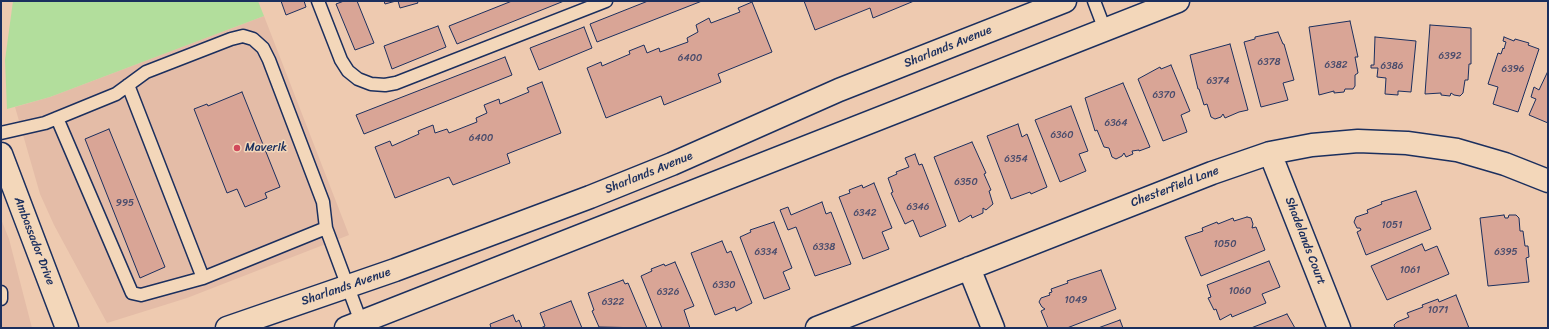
<!DOCTYPE html>
<html>
<head>
<meta charset="utf-8">
<style>
	body { margin:0 }
	#map { position:relative; width:1549px; height:329px; overflow:hidden; background:#eecab0; font-family:Sriracha,sans-serif }
	canvas { display:block }
	.frame { position:absolute; inset:0; border:2px solid #1b2f5e; pointer-events:none }
</style>
</head>
<body>
<div id="map">
<canvas width="1549" height="329"></canvas>
<div class="frame"></div>
</div>
<script>
const context = document.querySelector('canvas').getContext('2d');
context.lineJoin = 'round';
function fillPath(path, color) { context.fillStyle = color; context.fill(path, 'evenodd'); }
const shape = rows => new Path2D(rows.map(r => 'M' + r).join(''));
function trace(path, color, width, dash) { context.strokeStyle = color; context.lineWidth = width; context.lineCap = dash ? 'butt' : 'round'; context.setLineDash(dash || []); context.stroke(path); }
function drawText(font, color, halo, rows, align = 'center') {
  context.font = font + ' Sriracha,sans-serif'; context.lineWidth = 3; context.setLineDash([]); context.textBaseline = 'middle'; context.strokeStyle = halo; context.fillStyle = color; for (const [text, x, y, turn = 0] of rows) {
    context.save(); context.translate(x, y); context.rotate((+turn || 0) * Math.PI / 180); context.textAlign = isNaN(turn) ? turn : align; if (halo) context.strokeText(text, 0, 0); context.fillText(text, 0, 0); context.restore();
  }
}
fillPath(shape([
	[264,16,349,235,187,298,107,323,54,225,40,194,15,107,50,97],
	[1,219,9,239,32,328,1,328]
]), '#e4bca7');
fillPath(shape([
	[13,1,258,1,264,16,50,97,7,109,5,60]
]), '#b2de9c');
const building = shape([
	[281,1,304,1,306,7,286,15,281,1],
	[344,1,357,1,374,43,355,50,336,4,344,1],
	[384,1,396,1,385,4,384,1],
	[398,1,417,1,418,3,400,8,398,1],
	[512,1,564,1,457,44,449,26,512,1],
	[648,1,702,1,597,42,590,24,648,1],
	[804,1,914,1,873,18,870,8,815,30,804,1],
	[752,2,772,52,718,74,721,82,664,105,661,96,606,118,587,68,601,62,602,66,630,54,629,51,644,45,647,53,659,48,660,52,688,42,687,38,698,32,696,25,709,18,711,23,740,12,738,8,752,2],
	[1350,21,1358,57,1355,57,1358,73,1355,75,1355,86,1353,89,1345,89,1344,92,1334,93,1334,91,1319,95,1309,27,1350,21],
	[1430,25,1471,28,1471,64,1469,64,1468,80,1465,80,1463,93,1460,96,1454,95,1451,93,1450,96,1441,95,1441,93,1425,94,1430,25],
	[438,26,446,47,392,69,384,46,438,26],
	[584,27,592,48,539,70,530,48,584,27],
	[1278,32,1283,44,1284,44,1294,80,1283,83,1288,100,1261,107,1244,42,1255,39,1255,37,1278,32],
	[1375,37,1416,41,1411,92,1398,91,1398,95,1385,94,1386,78,1377,77,1378,68,1371,68,1371,65,1374,65,1375,37],
	[1504,37,1514,41,1515,39,1529,43,1528,45,1539,49,1518,112,1493,104,1498,87,1488,84,1498,53,1501,54,1503,48,1504,49,1506,42,1503,41,1504,37],
	[1230,44,1248,110,1239,112,1225,118,1223,114,1221,117,1215,119,1211,117,1207,104,1204,105,1199,89,1198,89,1190,55,1230,44],
	[505,57,512,75,364,134,356,115,505,57],
	[1171,65,1190,111,1181,115,1187,132,1163,141,1138,79,1160,67,1161,69,1171,65],
	[1548,71,1548,123,1529,115,1536,99,1531,97,1534,87,1539,90,1548,71],
	[542,82,561,133,507,154,510,163,453,185,449,177,395,198,375,147,390,141,392,146,419,134,418,131,433,125,435,133,447,129,449,133,477,122,476,118,487,113,484,105,499,99,500,104,529,92,527,88,542,82],
	[1123,83,1150,147,1139,151,1139,150,1132,151,1133,154,1126,157,1124,153,1122,156,1116,159,1112,157,1109,148,1104,147,1097,130,1095,131,1085,98,1123,83],
	[242,92,280,187,265,193,267,198,245,207,237,189,227,193,194,109,207,104,208,106,242,92],
	[1071,106,1088,151,1079,154,1086,171,1060,182,1035,120,1071,106],
	[1018,124,1022,137,1027,134,1047,187,1031,194,1030,192,1011,199,987,136,1018,124],
	[109,129,165,267,140,278,85,139,109,129],
	[972,142,986,173,984,174,991,190,989,191,993,204,986,210,983,208,983,213,972,218,971,215,959,222,934,157,972,142],
	[915,154,919,165,922,164,946,226,920,237,913,220,905,224,891,193,893,192,888,178,897,174,896,172,909,167,905,158,915,154],
	[874,183,892,228,882,232,889,249,863,259,839,197,850,193,849,190,862,185,863,188,874,183],
	[1416,191,1431,229,1366,255,1357,232,1361,230,1360,228,1357,228,1354,222,1356,217,1368,213,1367,210,1382,204,1381,202,1416,191],
	[822,202,826,214,831,212,851,264,815,276,796,227,788,230,780,210,788,207,791,215,822,202],
	[1504,215,1505,218,1508,218,1509,215,1516,215,1519,218,1520,231,1523,231,1525,246,1528,246,1529,257,1526,258,1529,282,1488,286,1480,218,1504,215],
	[1247,217,1251,218,1253,224,1252,228,1256,227,1265,250,1201,276,1185,237,1203,231,1202,228,1217,222,1218,224,1233,218,1234,221,1247,217],
	[774,222,792,268,783,272,790,289,764,299,740,237,751,232,750,230,774,222],
	[722,241,727,253,731,251,752,303,736,311,735,307,715,315,691,253,722,241],
	[1422,244,1425,251,1437,246,1449,274,1387,300,1371,266,1422,244],
	[1269,261,1280,287,1262,294,1266,303,1232,317,1231,314,1220,320,1216,309,1214,310,1208,298,1211,297,1207,285,1269,261],
	[675,262,694,306,684,310,690,328,662,328,641,276,652,271,651,269,664,264,665,266,675,262],
	[1101,270,1116,309,1067,328,1048,328,1041,311,1045,309,1042,307,1039,302,1041,298,1050,295,1049,293,1052,292,1051,289,1068,283,1067,281,1101,270],
	[623,280,625,284,628,283,647,328,599,327,592,311,594,310,588,293,623,280],
	[1456,295,1469,328,1395,328,1394,325,1397,322,1409,317,1407,313,1423,307,1422,305,1438,299,1439,302,1456,295],
	[571,301,582,328,541,328,545,326,540,313,571,301],
	[1287,314,1295,328,1251,328,1287,314],
	[513,315,516,322,519,320,522,328,491,328,490,324,513,315],
	[1120,320,1123,328,1098,328,1120,320]
]);
fillPath(building, '#d9a596');
trace(building, '#1b2f5e', 1);
const service = shape([
	[318,1,341,60,348,71,358,79,371,84,385,85,396,83,606,1],
	[1094,1,1105,30],
	[128,85,203,278],
	[57,118,132,293,141,295,203,278,326,228],
	[1,133,45,123,116,94,146,72,231,39,243,36,253,39,263,48,269,60,323,202,326,228,361,322],
	[1,292,1,299]
]);
const minor = shape([
	[1270,153,1339,328],
	[1,154,67,328],
	[969,268,993,328],
	[817,328,1212,173,1270,153,1312,145,1358,141,1407,143,1457,150,1505,164,1548,181]
]);
const secondary = shape([
	[227,328,395,270,590,197,672,164,839,90,1065,1],
	[346,328,1178,1]
]);
trace(service, '#1b2f5e', 15);
trace(minor, '#1b2f5e', 25);
trace(secondary, '#1b2f5e', 25);
trace(service, '#f3d7ba', 12);
trace(minor, '#f3d7ba', 22);
trace(secondary, '#f3d7ba', 22);
for (const [x, y, r, color] of [
	[237,148,4,"#d1495b"]
]) { const dot = new Path2D(); dot.arc(x, y, r, 0, 2 * Math.PI); context.fillStyle = color; context.fill(dot); trace(dot, '#f3d7ba', 1.5); }
drawText('10px', '#4a4c6c', null, [
	["6392",1450,56],
	["6400",690,58],
	["6378",1269,62],
	["6382",1336,65],
	["6386",1392,66],
	["6396",1513,69],
	["6374",1218,81],
	["6370",1164,95],
	["6364",1116,123],
	["6360",1062,135],
	["6400",481,138],
	["6354",1016,159],
	["6350",966,182],
	["995",125,203],
	["6346",918,207],
	["6342",865,213],
	["1051",1392,225],
	["1050",1225,244],
	["6338",824,247],
	["6334",766,252],
	["6395",1506,252],
	["1061",1410,270],
	["6330",724,285],
	["1060",1240,291],
	["6326",668,292],
	["1049",1076,300],
	["6322",613,302],
	["1071",1438,310]
]);
drawText('12px', '#1b2f5e', '#f3d7ba', [
	["Sharlands Avenue",948,47,-22],
	["Sharlands Avenue",649,173,-22],
	["Chesterfield Lane",1175,187,-21],
	["Ambassador Drive",34,241,69],
	["Shadelands Court",1305,241,69],
	["Sharlands Avenue",346,287,-19]
]);
drawText('12px', '#1b2f5e', '#f3d7ba', [
	["Maverik",245,148]
], 'left');
</script>
</body>
</html>
